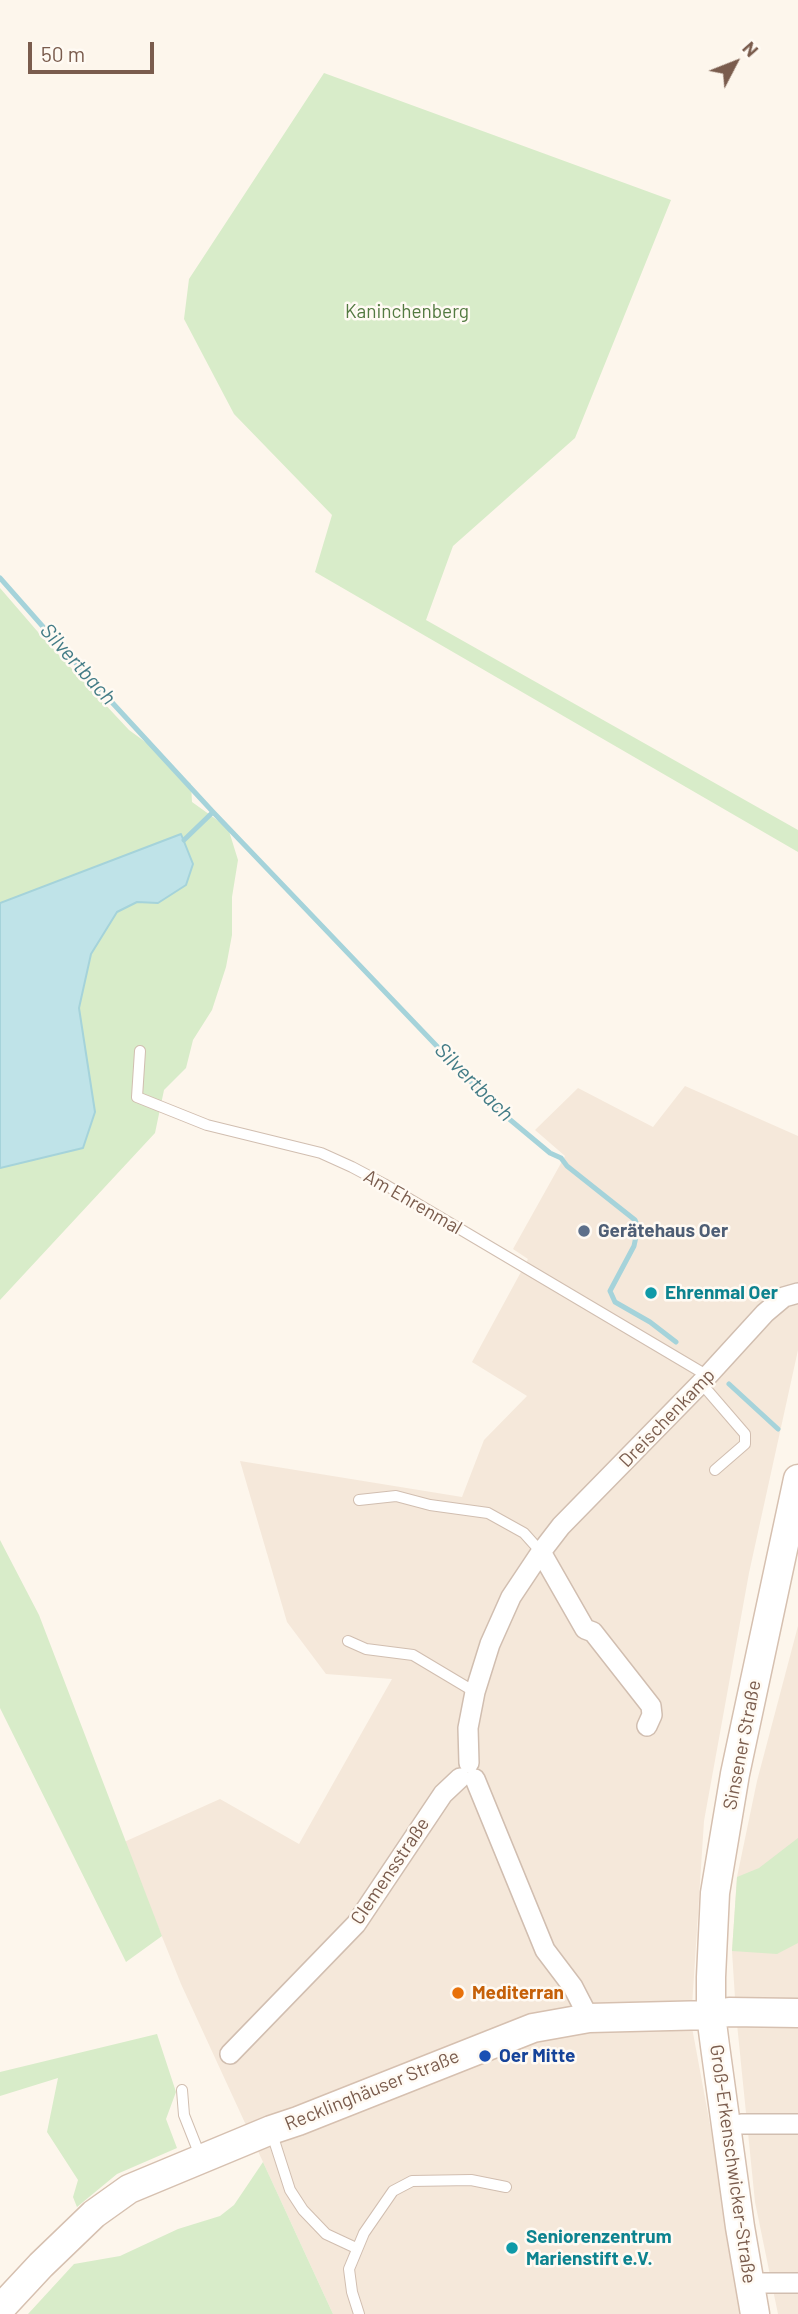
<!DOCTYPE html>
<html>
<head>
<meta charset="utf-8">
<style>
	body { margin:0 }
	#map { position:relative; width:798px; height:2314px; overflow:hidden; background:#fdf6ec; font-family:Barlow,sans-serif }
	canvas { display:block }
	.north { position:absolute; left:700px; top:28px; width:70px; height:70px; -webkit-text-stroke:5px #fffaf3; paint-order:stroke; rotate:48deg; font-size:19px; font-weight:700; line-height:28px; text-align:center; color:#7a5c4d }
	.north::after { content:''; display:block; margin:auto; width:24px; height:32px; background:#7a5c4d; clip-path:polygon(50% 0,100% 100%,50% 72%,0 100%) }
	.scale { position:absolute; left:28px; top:42px; width:126px; height:32px; box-sizing:border-box; border:4px solid #7a5c4d; border-top:0; padding-left:9px; font-size:21px; line-height:24px; white-space:nowrap; color:#7a5c4d; -webkit-text-stroke:5px #fffaf3; paint-order:stroke }
</style>
</head>
<body>
<div id="map">
<canvas width="798" height="2314"></canvas>
<div class="north">N</div>
<div class="scale">50 m</div>
</div>
<script>
const context = document.querySelector('canvas').getContext('2d');
context.lineJoin = 'round';
function fillPath(path, color) { context.fillStyle = color; context.fill(path, 'evenodd'); }
const shape = rows => new Path2D(rows.map(r => 'M' + r).join(''));
function trace(path, color, width, dash) { context.strokeStyle = color; context.lineWidth = width; context.lineCap = dash ? 'butt' : 'round'; context.setLineDash(dash || []); context.stroke(path); }
function drawText(font, color, halo, rows, align = 'center') {
  context.font = font + ' Barlow,sans-serif'; context.lineWidth = 5; context.setLineDash([]); context.textBaseline = 'middle'; context.strokeStyle = halo; context.fillStyle = color; for (const [text, x, y, turn = 0] of rows) {
    context.save(); context.translate(x, y); context.rotate((+turn || 0) * Math.PI / 180); context.textAlign = isNaN(turn) ? turn : align; if (halo) context.strokeText(text, 0, 0); context.fillText(text, 0, 0); context.restore();
  }
}
fillPath(shape([
	[685,1086,798,1136,798,1350,749,1573,704,1821,691,2022,745,2314,333,2314,181,1984,124,1842,220,1799,299,1844,392,1679,326,1674,287,1622,240,1461,462,1497,484,1440,527,1396,472,1362,528,1259,513,1249,565,1156,535,1130,578,1088,653,1127],
	[798,1626,798,2314,778,2314,755,2202,736,2014,732,1951,737,1877,757,1781]
]), '#f5e8da');
fillPath(shape([
	[324,73,671,200,575,438,453,546,426,620,798,830,798,852,315,572,332,515,234,414,184,319,189,279],
	[0,588,44,639,129,730,159,752,167,763,191,784,192,802,220,822,229,831,238,860,232,897,232,935,226,967,212,1010,193,1040,186,1068,164,1090,155,1133,0,1300,0,1168,83,1148,95,1112,79,1008,91,954,117,912,137,902,192,864,181,834,0,903],
	[0,1540,39,1615,162,1936,126,1962,0,1708],
	[798,1838,798,1943,777,1954,732,1951,737,1877,759,1868],
	[157,2034,176,2092,166,2119,177,2148,117,2174,77,2207,73,2197,78,2180,47,2132,58,2078,0,2096,0,2072],
	[263,2162,333,2314,28,2314,74,2264,120,2256,178,2229,220,2216,234,2205]
]), '#d8ecc9');
const water = shape([
	[181,834,193,864,186,885,158,903,137,902,117,912,91,954,79,1008,95,1112,83,1148,0,1168,0,903,181,834]
]);
fillPath(water, '#bfe3e8');
trace(water, '#a5d3da', 2);
trace(shape([
	[0,578,60,646,213,812,496,1108,550,1153,561,1158,567,1166,635,1220,638,1227,634,1246,610,1291,615,1302,650,1322,676,1342],
	[184,840,213,812],
	[729,1384,778,1429]
]), '#a5d3da', 5);
const lane = shape([
	[140,1051,137,1097,207,1125,321,1153,352,1167,384,1184,708,1376],
	[701,1383,745,1434,745,1444,715,1470],
	[359,1500,396,1496,430,1505,488,1513,524,1533,541,1552],
	[348,1641,366,1649,413,1655,475,1692],
	[182,2090,184,2115,201,2158],
	[272,2134,290,2190,303,2210,326,2234,356,2248],
	[359,2314,352,2292,349,2269,364,2233,393,2191,412,2181,471,2180,506,2187]
]);
const street = shape([
	[541,1552,585,1629,593,1632,651,1706,652,1715,647,1726],
	[469,1763,468,1728,475,1692,490,1644,511,1597,541,1552,561,1526,701,1383,765,1313,784,1297,798,1293],
	[475,1779,545,1950,573,1987,589,2018],
	[230,2054,356,1924,443,1794,460,1778],
	[741,2124,798,2124],
	[750,2283,798,2283]
]);
const secondary = shape([
	[0,2309,41,2265,94,2214,129,2189,271,2130,298,2121,533,2028,589,2018,711,2015,729,2012,798,2013],
	[755,2314,740,2227,715,2046,711,2015,711,1977,715,1893,735,1774,798,1479]
]);
trace(lane, '#d1beb0', 12);
trace(street, '#d1beb0', 22);
trace(secondary, '#d6c0b0', 31);
trace(lane, '#fff', 10);
trace(street, '#fff', 19);
trace(secondary, '#fff', 28);
for (const [x, y, r, color] of [
	[584,1231,7,"#5c6f8a"],
	[651,1293,7,"#0f9aa8"],
	[458,1993,7,"#e8710a"],
	[485,2056,7,"#1a4fb4"],
	[512,2248,7,"#0f9aa8"]
]) { const dot = new Path2D(); dot.arc(x, y, r, 0, 2 * Math.PI); context.fillStyle = color; context.fill(dot); trace(dot, '#fffaf3', 2.5); }
drawText('19px', '#537a41', '#fffaf3', [
	["Kaninchenberg",407,312]
]);
drawText('19px', '#7a5c4d', '#fffaf3', [
	["Am Ehrenmal",413,1202,30],
	["Dreischenkamp",667,1418,-46],
	["Sinsener Straße",742,1745,-79],
	["Clemensstraße",390,1871,-56],
	["Recklinghäuser Straße",372,2090,-22],
	["Groß-Erkenschwicker-Straße",733,2164,82]
]);
drawText('bold 19px', '#4e5e75', '#fffaf3', [
	["Gerätehaus Oer",598,1231]
], 'left');
drawText('bold 19px', '#0d838f', '#fffaf3', [
	["Ehrenmal Oer",665,1293],
	["Seniorenzentrum",526,2237],
	["Marienstift e.V.",526,2259]
], 'left');
drawText('bold 19px', '#c56008', '#fffaf3', [
	["Mediterran",472,1993]
], 'left');
drawText('bold 19px', '#164399', '#fffaf3', [
	["Oer Mitte",499,2056]
], 'left');
drawText('italic 21px', '#437c86', '#fffaf3', [
	["Silvertbach",78,664,48],
	["Silvertbach",474,1082,45]
]);
</script>
</body>
</html>
